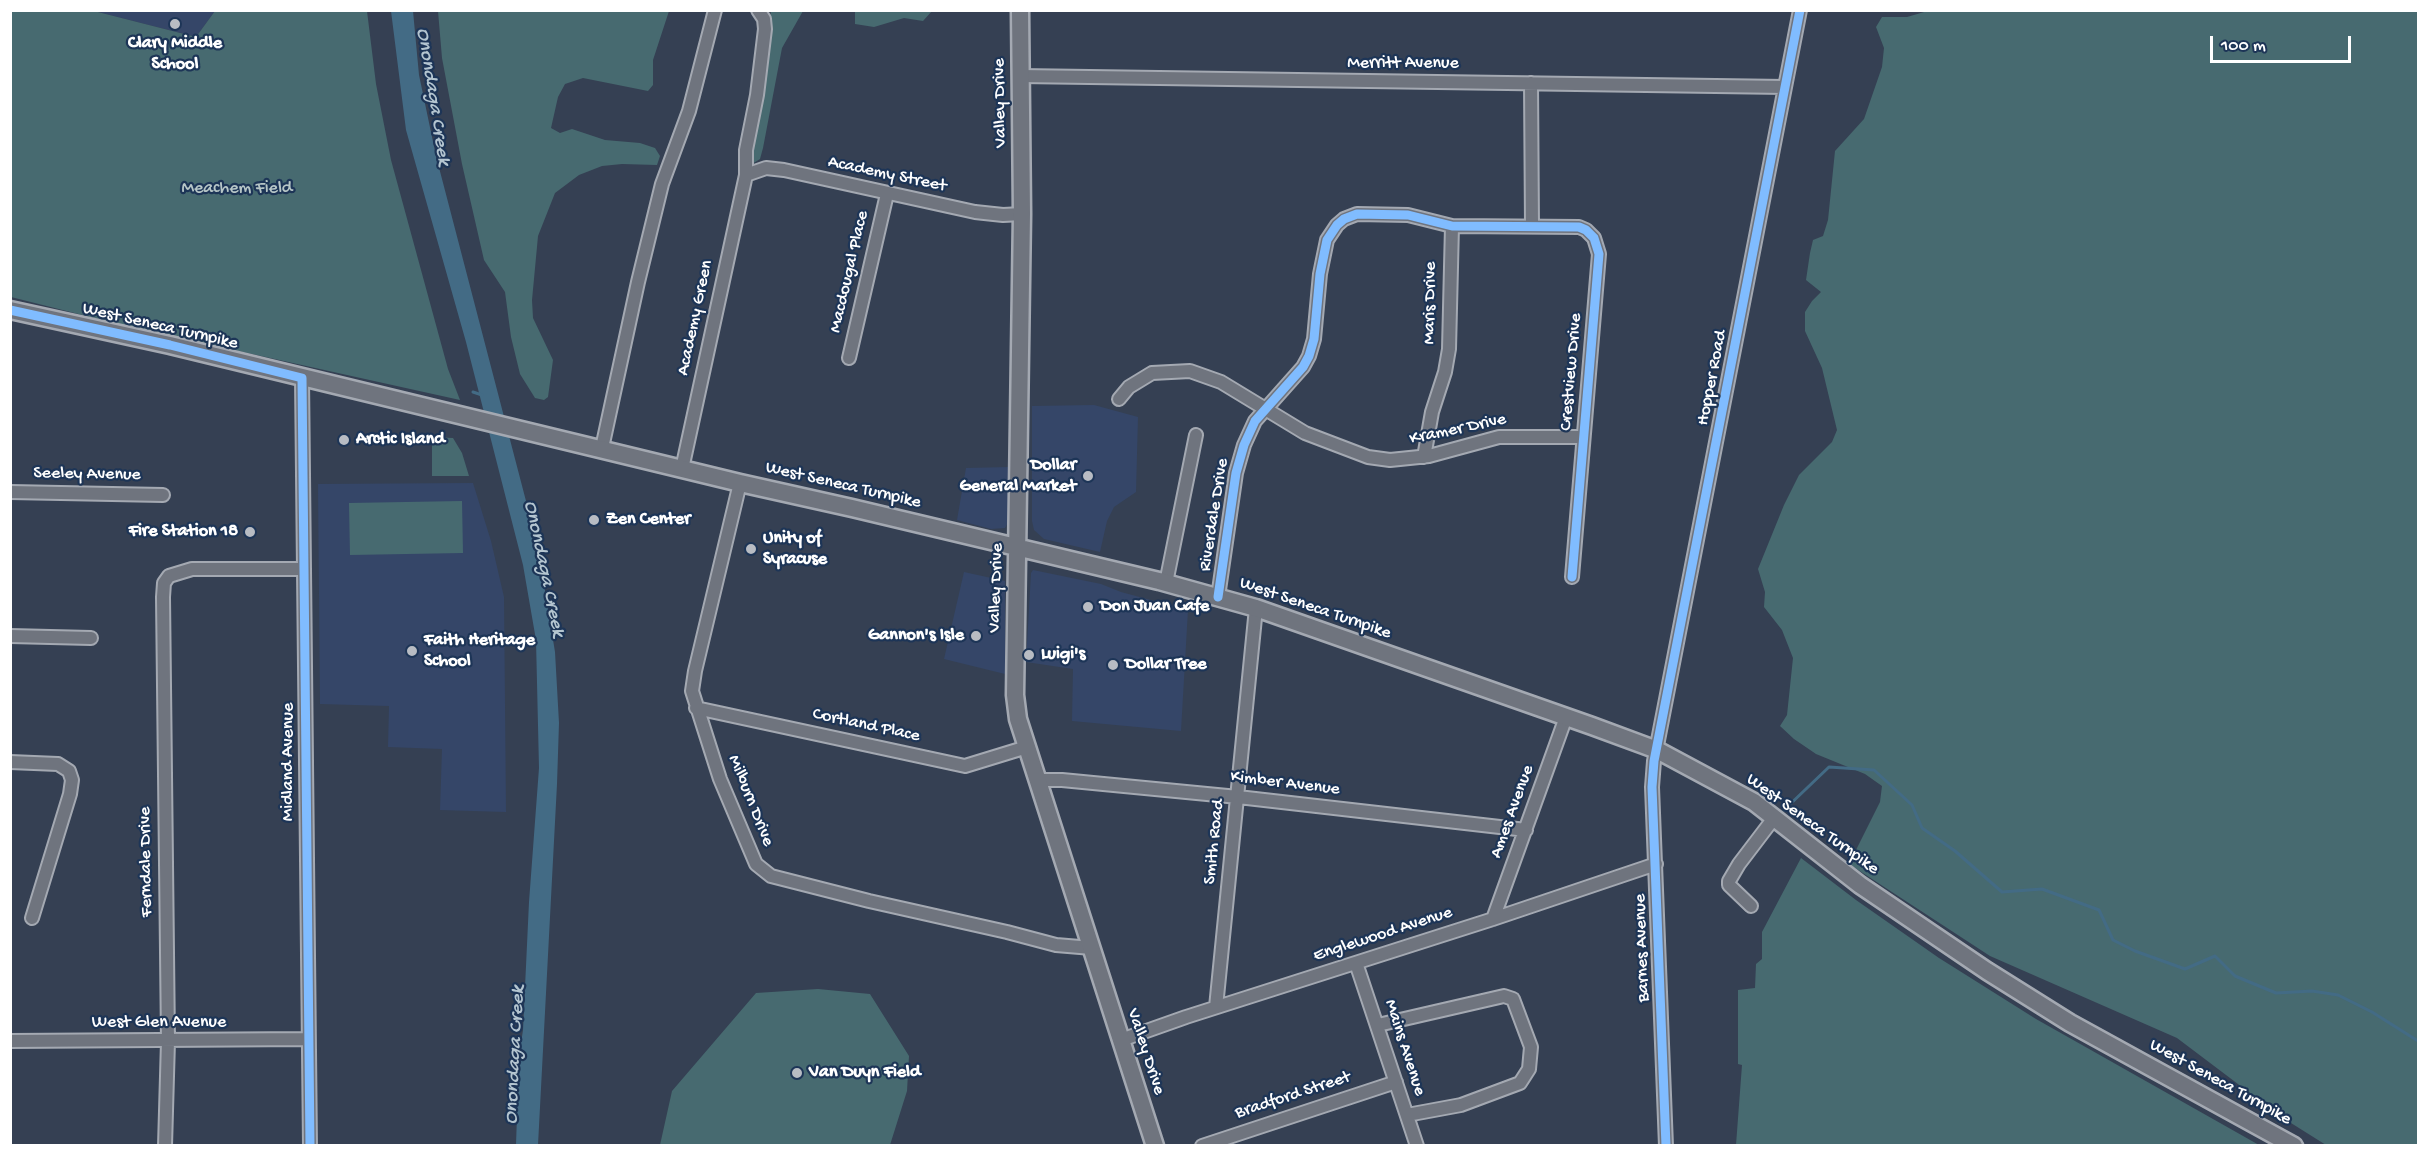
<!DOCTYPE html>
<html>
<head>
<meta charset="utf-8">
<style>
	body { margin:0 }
	#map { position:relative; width:2429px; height:1156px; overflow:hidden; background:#354053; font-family:"Gochi Hand",sans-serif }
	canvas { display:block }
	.frame { position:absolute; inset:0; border:12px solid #fff; pointer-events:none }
	.scale { position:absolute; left:2210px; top:36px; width:141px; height:27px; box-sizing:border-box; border:3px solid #fff; border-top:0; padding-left:8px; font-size:18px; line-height:21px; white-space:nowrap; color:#fff; -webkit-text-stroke:4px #1d3557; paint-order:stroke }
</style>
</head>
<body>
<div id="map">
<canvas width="2429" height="1156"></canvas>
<div class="frame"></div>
<div class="scale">100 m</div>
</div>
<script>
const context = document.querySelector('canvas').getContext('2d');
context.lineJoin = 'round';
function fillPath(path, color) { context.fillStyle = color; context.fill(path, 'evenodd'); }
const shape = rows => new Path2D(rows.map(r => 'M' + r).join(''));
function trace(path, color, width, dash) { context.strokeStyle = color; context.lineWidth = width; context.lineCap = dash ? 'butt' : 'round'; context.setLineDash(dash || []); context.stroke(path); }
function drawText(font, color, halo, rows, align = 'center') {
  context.font = font + ' "Gochi Hand",sans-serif'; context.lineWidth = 4.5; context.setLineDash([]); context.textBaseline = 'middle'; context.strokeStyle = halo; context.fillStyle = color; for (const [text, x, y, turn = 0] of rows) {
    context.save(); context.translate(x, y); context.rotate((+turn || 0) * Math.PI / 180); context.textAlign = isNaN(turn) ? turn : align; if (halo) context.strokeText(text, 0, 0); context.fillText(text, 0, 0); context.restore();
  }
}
fillPath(shape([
	[94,11,215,11,196,37],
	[1094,405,1138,417,1136,492,1114,507,1107,521,1100,552,1044,539,1034,530,1032,521,1032,406],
	[1010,467,1010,519,1005,528,991,529,957,520,966,468],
	[473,483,491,541,504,597,506,812,440,810,442,749,388,747,389,706,320,704,318,484],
	[1033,570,1101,584,1121,592,1188,610,1181,731,1072,721,1073,669,1026,662,1031,573],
	[964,572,1005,581,1005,674,944,659]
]), '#354668');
fillPath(shape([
	[1931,10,2418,11,2418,1145,2326,1145,2283,1118,2177,1038,1990,956,1849,864,1880,802,1882,786,1865,774,1816,754,1794,739,1780,726,1787,715,1793,658,1782,630,1764,607,1765,592,1758,569,1784,505,1799,475,1832,442,1837,430,1822,368,1805,331,1805,312,1812,301,1821,292,1806,280,1810,253,1813,240,1823,236,1828,220,1835,151,1864,119,1882,67,1884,48,1876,27,1882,17,1907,17],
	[12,11,94,11,196,37,215,11,367,11,376,84,391,160,448,369,460,400,130,327,11,297,10,21],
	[438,11,669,11,653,60,653,85,648,91,583,78,565,84,558,97,551,128,560,133,572,129,605,140,640,143,655,148,660,156,657,165,622,164,602,166,579,175,555,193,538,236,532,300,533,318,553,360,548,397,544,400,535,398,520,374,511,337,505,292,484,260,462,164,442,58],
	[771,11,803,11,782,48,763,148,760,159,752,164,750,162],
	[855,11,855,10,932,11,923,21,904,18,874,27,855,24],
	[432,437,453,438,462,453,469,476,432,476],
	[462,501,463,553,350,555,349,503],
	[1801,858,1856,900,1939,958,2036,1019,2259,1145,1736,1145,1742,1065,1738,1064,1738,990,1755,988,1756,964,1762,959,1762,932],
	[818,989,870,994,909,1056,907,1091,890,1145,660,1145,672,1091,756,993]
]), '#476a70');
fillPath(shape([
	[391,11,413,11,419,75,436,156,538,547,555,652,559,723,557,784,538,1145,516,1145,519,1056,523,1030,529,902,539,768,536,640,523,565,466,342,406,130]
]), '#436b85');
trace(shape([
	[473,392,482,395],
	[1784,810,1829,767,1874,770,1912,805,1922,828,1955,851,2002,892,2042,889,2099,910,2113,940,2135,951,2185,969,2215,956,2235,976,2276,993,2312,991,2338,995,2372,1012,2418,1041]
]), '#436b85', 3);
const minor = shape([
	[1020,76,1785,87],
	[1531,83,1532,226],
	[746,175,766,168,784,170,975,212,1003,215,1022,214],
	[849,358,887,194],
	[302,378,310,1146],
	[1119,399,1129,387,1152,373,1190,371,1221,382,1305,433,1368,457,1390,460,1429,456,1499,437,1583,437],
	[602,448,638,282,662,184,689,111,715,10],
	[1424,457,1432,412,1445,372,1449,349,1452,226],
	[682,469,746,175,746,150,757,95,765,29,764,19,758,10],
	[740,483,695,671,692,691,720,779,756,864,771,876,869,901,1007,932,1056,945,1092,948],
	[10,492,163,495],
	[1166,583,1196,435],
	[1218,597,1236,473,1244,445,1255,421,1303,367,1309,356,1314,339,1320,274,1327,240,1337,225,1344,219,1357,214,1408,215,1452,226,1579,227,1586,230,1594,238,1599,254,1572,577],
	[10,636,91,638],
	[696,708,965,766,1027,747],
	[10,762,58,764,69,771,72,780,70,794,32,918],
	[1040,780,1062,780,1238,797,1526,830],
	[1751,906,1729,885,1729,881,1739,864,1774,818],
	[1493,919,1566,717],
	[1356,963,1417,1146],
	[1216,1007,1256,608],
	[1378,1025,1504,996,1513,999,1531,1047,1529,1069,1520,1083,1461,1105,1407,1115],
	[1121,1040,1186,1017,1493,919,1656,864],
	[10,1041,308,1039],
	[165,1146,168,1041,163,597,164,583,169,576,192,569,304,569],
	[1202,1146,1396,1082],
	[1666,1146,1652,787,1654,761,1800,10]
]);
const major = shape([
	[1020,10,1022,214,1015,695,1018,719,1155,1146],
	[10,310,170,345,740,483,852,508,1159,581,1256,608,1592,726,1657,750,1754,802,1860,885,1987,971,2070,1023,2294,1146]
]);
trace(minor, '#a4a9b2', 16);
trace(major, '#a4a9b2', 21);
trace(minor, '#6f747e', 12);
trace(major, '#6f747e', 16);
trace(shape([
	[10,310,170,345,302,378,310,1146],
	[1218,597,1236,473,1244,445,1255,421,1303,367,1309,356,1314,339,1320,274,1327,240,1337,225,1344,219,1357,214,1408,215,1452,226,1579,227,1586,230,1594,238,1599,254,1572,577],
	[1666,1146,1652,787,1654,761,1800,10]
]), '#80bcff', 9);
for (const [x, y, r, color] of [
	[175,24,6,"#b8bcc3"],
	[344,440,6,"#b8bcc3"],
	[1088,476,6,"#b8bcc3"],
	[594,520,6,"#b8bcc3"],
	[250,532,6,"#b8bcc3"],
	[751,549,6,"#b8bcc3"],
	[1088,607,6,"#b8bcc3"],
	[976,636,6,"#b8bcc3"],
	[412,651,6,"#b8bcc3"],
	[1029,655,6,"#b8bcc3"],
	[1113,665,6,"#b8bcc3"],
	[797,1073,6,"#b8bcc3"]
]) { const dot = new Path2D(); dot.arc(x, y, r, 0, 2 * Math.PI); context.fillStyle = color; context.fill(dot); trace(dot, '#1d3557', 2); }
drawText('bold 18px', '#fff', '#1d3557', [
	["Clary Middle",175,44,"center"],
	["School",175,65,"center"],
	["Arctic Island",356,440],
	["Dollar",1076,466,"right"],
	["General Market",1076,487,"right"],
	["Zen Center",606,520],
	["Fire Station 18",238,532,"right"],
	["Unity of",763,539],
	["Syracuse",763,560],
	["Don Juan Cafe",1100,607],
	["Gannon's Isle",964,636,"right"],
	["Faith Heritage",424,641],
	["School",424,662],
	["Luigi's",1041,655],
	["Dollar Tree",1125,665],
	["Van Duyn Field",809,1073]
], 'left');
drawText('18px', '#fff', '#1d3557', [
	["Merritt Avenue",1403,64],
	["Valley Drive",1001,103,-91],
	["Academy Street",887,175,12],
	["Macdougal Place",850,272,-77],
	["Maris Drive",1431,303,-89],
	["Academy Green",696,318,-78],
	["West Seneca Turnpike",160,327,13],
	["Crestview Drive",1572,372,-85],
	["Hopper Road",1713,378,-79],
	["Kramer Drive",1458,430,-12],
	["Seeley Avenue",87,475,1],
	["West Seneca Turnpike",843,486,13],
	["Riverdale Drive",1215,515,-81],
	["Valley Drive",997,588,-88],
	["West Seneca Turnpike",1315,609,19],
	["Cortland Place",866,726,12],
	["Midland Avenue",289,762,-90],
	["Kimber Avenue",1285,784,7],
	["Milburn Drive",750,801,68],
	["Ames Avenue",1513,812,-70],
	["West Seneca Turnpike",1812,825,36],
	["Smith Road",1215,842,-84],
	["Ferndale Drive",147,862,-91],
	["Englewood Avenue",1383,935,-18],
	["Barnes Avenue",1643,948,-92],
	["West Glen Avenue",159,1023],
	["Mains Avenue",1404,1048,72],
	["Valley Drive",1145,1052,72],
	["West Seneca Turnpike",2220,1083,29],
	["Bradford Street",1293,1096,-18]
]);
drawText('18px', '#b7c6c7', '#1d3557', [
	["Meachem Field",237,189]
]);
drawText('italic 20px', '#b4c5d0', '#1d3557', [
	["Onondaga Creek",432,97,81],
	["Onondaga Creek",543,569,78],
	["Onondaga Creek",516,1055,-87]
]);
</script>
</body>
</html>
